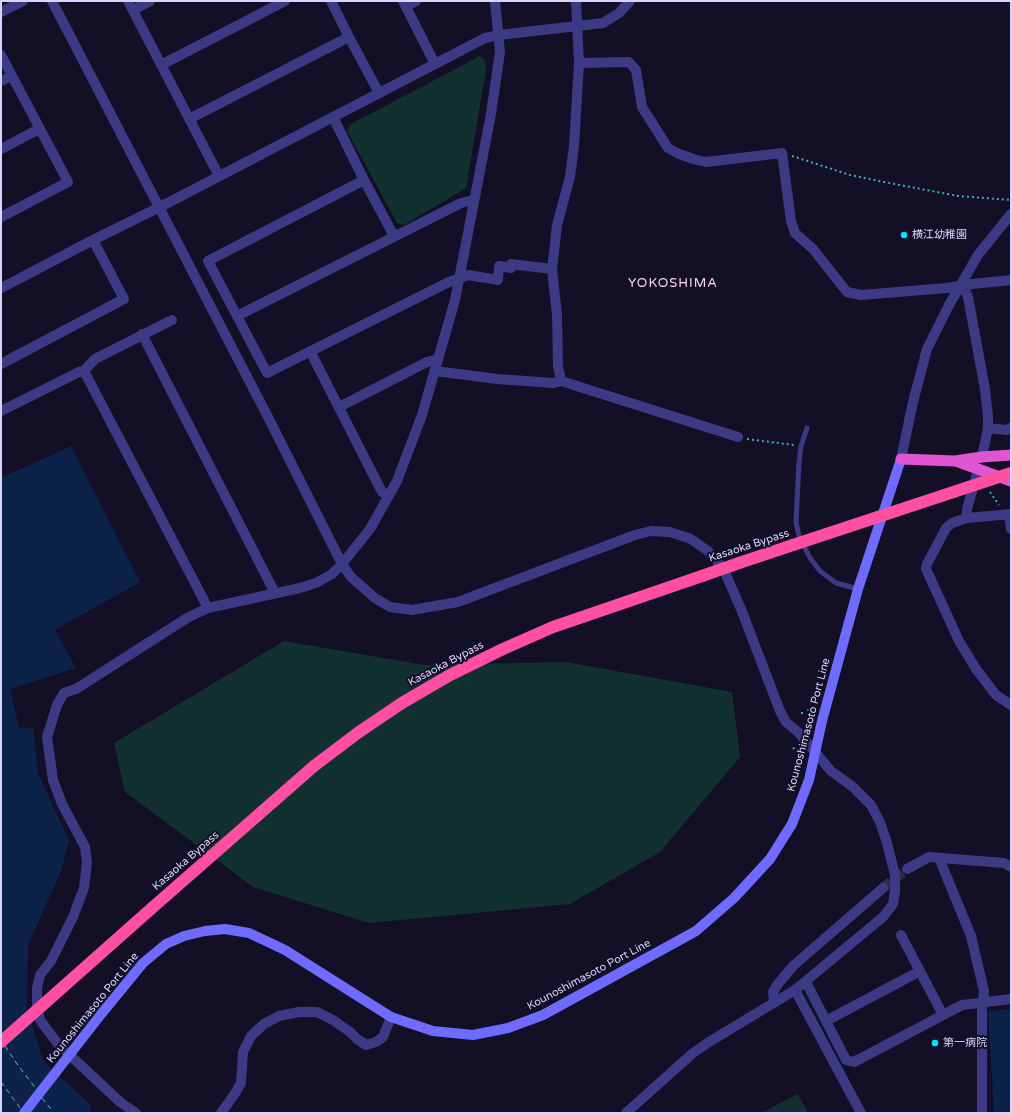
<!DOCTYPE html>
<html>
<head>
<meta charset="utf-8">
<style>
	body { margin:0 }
	#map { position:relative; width:1012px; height:1114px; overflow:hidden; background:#130f26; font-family:"Varela Round",sans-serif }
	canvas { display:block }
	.frame { position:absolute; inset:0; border:2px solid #d9d4ff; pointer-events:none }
</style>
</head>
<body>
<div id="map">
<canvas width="1012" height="1114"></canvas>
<div class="frame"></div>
</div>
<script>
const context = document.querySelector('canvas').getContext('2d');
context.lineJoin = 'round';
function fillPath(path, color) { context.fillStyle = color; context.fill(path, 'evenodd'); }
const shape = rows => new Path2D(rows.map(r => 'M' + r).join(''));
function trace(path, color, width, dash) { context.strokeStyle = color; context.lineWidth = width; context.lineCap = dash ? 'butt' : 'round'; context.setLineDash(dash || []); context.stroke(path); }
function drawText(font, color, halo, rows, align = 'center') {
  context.font = font + ' "Varela Round","Noto Sans JP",sans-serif'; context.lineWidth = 4; context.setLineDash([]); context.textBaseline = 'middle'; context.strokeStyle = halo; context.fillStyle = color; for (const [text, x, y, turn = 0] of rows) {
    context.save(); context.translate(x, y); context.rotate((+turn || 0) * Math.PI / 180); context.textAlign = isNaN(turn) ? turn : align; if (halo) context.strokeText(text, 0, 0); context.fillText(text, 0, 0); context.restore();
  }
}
fillPath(shape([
	[480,56,485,60,486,70,466,188,404,225,397,223,347,131,351,124],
	[284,641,424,665,566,662,732,692,740,757,660,852,570,904,369,923,253,887,125,792,114,743],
	[798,1094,808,1113,761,1113]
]), '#12302f');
fillPath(shape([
	[71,446,140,582,55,630,76,668,10,689,19,727,33,728,38,773,69,841,61,871,28,945,27,1010,44,1062,91,1105,90,1113,1,1113,1,478],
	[1011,1009,1011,1113,994,1113,988,1012]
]), '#0c2248');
trace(shape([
	[5,1046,17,1064,37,1090],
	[1,1082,21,1109],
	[42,1098,54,1113]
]), '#62b6ff', 1, [5, 4]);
trace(shape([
	[883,888,907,869]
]), '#312d47', 10, [10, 5]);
trace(shape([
	[792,156,850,175,879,181,958,196,1011,200],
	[747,439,794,445],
	[990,492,999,505],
	[808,709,809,712],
	[802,714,802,711],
	[793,749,795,747]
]), '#2fb8b0', 2, [2, 3]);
trace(shape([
	[807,428,801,446,799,463,796,522,799,536,810,558,820,571,836,583,858,589]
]), '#3d3a85', 5);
trace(shape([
	[128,1,219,176],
	[331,1,349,37,379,93],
	[403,1,435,64],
	[406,6,416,1],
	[133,10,150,1],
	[1,12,23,1],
	[499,35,603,23,619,13,630,1],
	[1,55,68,182,1,217],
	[579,63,629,62,636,70,642,107,668,148,677,153,693,159,706,162,782,153,791,221,795,233,813,249,847,292,861,295,947,288,972,284,1011,280],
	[161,65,285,1],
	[1,81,12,76],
	[333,117,364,180,394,236],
	[189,119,349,37],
	[1,149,39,129],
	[364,180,208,261,267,373,449,282,460,278,468,275,498,280,499,266,511,268,511,264,552,269],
	[960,286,966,292,968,297,985,389,988,416,988,428],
	[1,288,93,240,160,207],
	[237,316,461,203,474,200],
	[142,334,275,593],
	[310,351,382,492,389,496],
	[1,364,124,299,93,240],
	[84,371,208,608],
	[435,371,497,379,554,383,561,381,738,437],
	[561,381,558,366,557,315,552,269,557,225,570,177,574,146,579,63,576,1],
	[339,407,427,362,438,359],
	[1,411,79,372,84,371,95,359,172,320],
	[982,457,988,428,1006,430,1011,428],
	[1009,514,1011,529],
	[1011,514,967,518,952,523,946,528,927,564,926,569,959,641,976,669,996,695,1011,705],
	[967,518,967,509,978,470],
	[939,858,971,936,984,991,982,1009,982,1113],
	[907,869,929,857,1004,863,1011,867],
	[901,935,943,1015],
	[806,982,846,1060,854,1062,962,1005,1011,999],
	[795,990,861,1113],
	[774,1003,773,992,778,984,793,966,883,888],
	[826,1021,920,971],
	[136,1113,120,1102,58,1044,40,1020,37,1005,37,988,40,975,51,961,73,917,84,888,87,862,85,847,62,804,53,780,47,737,57,705,64,693,76,689,187,618,208,608,300,588,316,583,332,574,342,564,370,529,397,481,422,415,455,300,491,114,500,52,495,1],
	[221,1113,234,1095,241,1083,243,1052,251,1036,264,1024,279,1016,299,1012,317,1012,333,1020,350,1032,357,1039,366,1045,376,1042,383,1037,391,1017]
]), '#3d3a85', 10);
trace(shape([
	[52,1,269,419,342,564,351,577,375,598,390,607,412,610,458,602,635,535,651,531,670,532,691,539,708,551,723,568,741,609,780,711,786,722,798,732,831,771,853,787,871,805,880,822,887,843,895,875,895,891,893,904,883,917,795,990,709,1042,693,1053,626,1113],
	[160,207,485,38,499,35],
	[901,459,913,402,927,349,949,305,978,255,1011,214]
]), '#3d3a85', 10);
trace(shape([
	[102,1013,143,963,166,944,184,936,205,931,225,929,249,933,285,950,391,1017,433,1031,473,1035,508,1028,543,1015,696,931,734,898,770,859,792,824,809,780,822,721,858,589,901,459]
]), '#6f6bff', 10);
trace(shape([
	[901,459,955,461,982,457,1011,455],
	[956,461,1011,481]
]), '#e055d1', 11);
trace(shape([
	[739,563,793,545],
	[152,908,314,766,359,732,402,703,450,675,503,649,553,627,702,576]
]), '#ff4fa3', 12);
trace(shape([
	[24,1113,102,1013]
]), '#6f6bff', 10);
trace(shape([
	[793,545,1011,473],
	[702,576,739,563],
	[1,1042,152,908]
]), '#ff4fa3', 12);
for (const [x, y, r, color] of [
	[904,235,4,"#00e5ff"],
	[935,1043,4,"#00e5ff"]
]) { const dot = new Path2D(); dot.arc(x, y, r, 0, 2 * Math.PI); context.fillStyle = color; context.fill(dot); trace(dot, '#130f26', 1.5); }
drawText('11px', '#d9d4ff', '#130f26', [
	["横江幼稚園",912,235],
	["第一病院",943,1043]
], 'left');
drawText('11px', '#d9d4ff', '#130f26', [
	["Kasaoka Bypass",749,546,-18],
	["Kasaoka Bypass",446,664,-28],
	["Kounoshimasoto Port Line",809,725,-75],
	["Kasaoka Bypass",186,861,-41],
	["Kounoshimasoto Port Line",589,975,-28],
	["Kounoshimasoto Port Line",93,1008,-51]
]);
context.letterSpacing = '1px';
drawText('13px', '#ffd6f0', '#130f26', [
	["YOKOSHIMA",673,284]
]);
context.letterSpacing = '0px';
</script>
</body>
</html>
